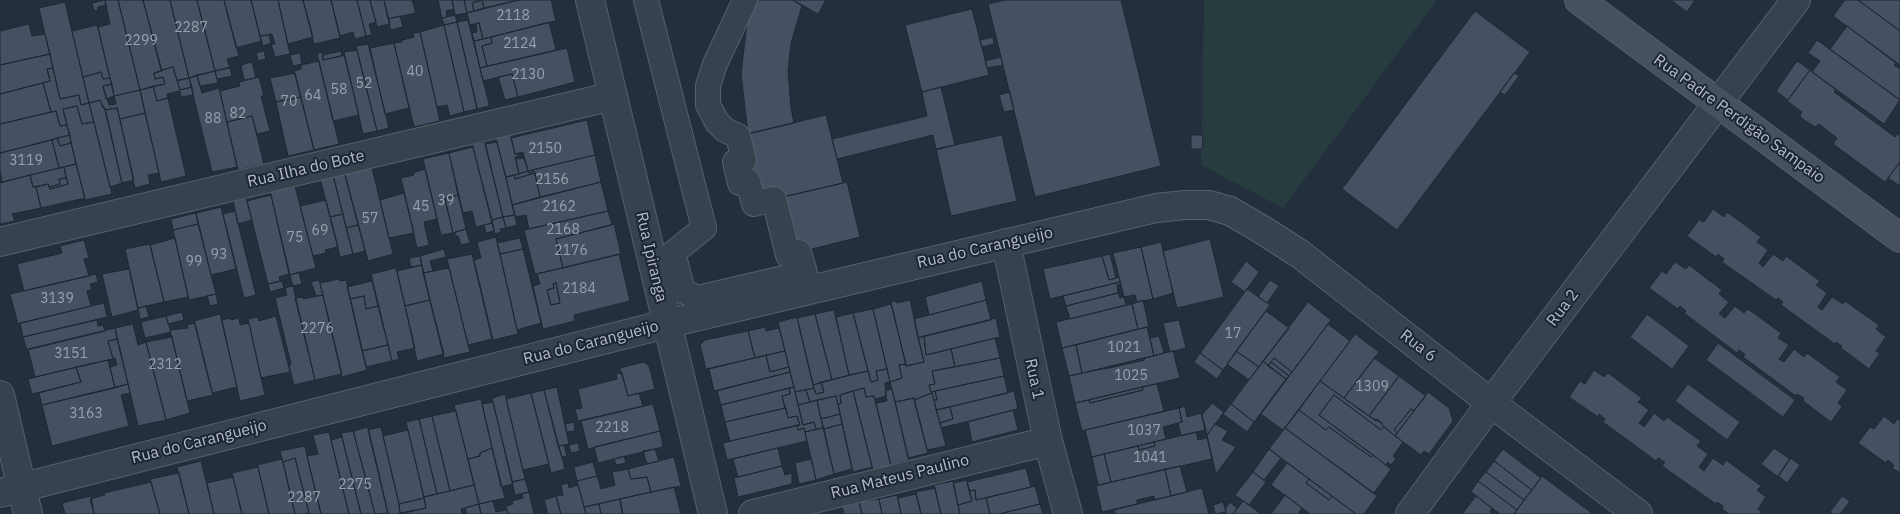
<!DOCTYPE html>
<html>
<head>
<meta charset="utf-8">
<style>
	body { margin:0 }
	canvas { display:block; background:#242f3e }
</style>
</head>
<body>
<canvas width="1900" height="514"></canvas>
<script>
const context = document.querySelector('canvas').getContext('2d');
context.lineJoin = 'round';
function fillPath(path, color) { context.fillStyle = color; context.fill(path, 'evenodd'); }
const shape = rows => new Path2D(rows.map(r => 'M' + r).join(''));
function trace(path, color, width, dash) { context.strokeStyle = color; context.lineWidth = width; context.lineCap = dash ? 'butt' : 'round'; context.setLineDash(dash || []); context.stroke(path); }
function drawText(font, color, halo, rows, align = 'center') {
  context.font = font + ' "IBM Plex Sans",sans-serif'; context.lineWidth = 4; context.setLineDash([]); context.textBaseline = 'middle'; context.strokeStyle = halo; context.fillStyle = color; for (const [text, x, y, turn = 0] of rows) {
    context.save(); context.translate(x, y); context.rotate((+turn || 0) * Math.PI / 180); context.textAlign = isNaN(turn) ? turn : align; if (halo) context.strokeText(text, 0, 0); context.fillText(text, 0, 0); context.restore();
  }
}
fillPath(shape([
	[1204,0,1437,0,1283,208,1201,165]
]), '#263c3f');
const building = shape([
	[105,0,118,0,140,90,114,96,98,27,110,24,105,0],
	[105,0,106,5,98,7,98,10,94,11,92,3,105,0],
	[118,0,143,0,162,71,154,73,155,79,163,77,165,84,140,90,118,0],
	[143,0,170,0,189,78,177,81,173,67,161,70,143,0],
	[170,0,197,0,215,71,189,78,170,0],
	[197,0,224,0,239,56,227,59,230,68,215,71,197,0],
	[224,0,251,0,261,41,236,48,224,0],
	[251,0,278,0,290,54,275,57,271,44,275,44,272,34,260,36,251,0],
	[278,0,303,0,313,37,288,44,278,0],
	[303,0,331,0,340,38,314,44,303,0],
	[331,0,357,0,366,36,355,39,353,32,340,36,331,0],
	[357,0,370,0,376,22,369,24,372,35,366,36,357,0],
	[370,0,384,0,390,24,377,27,370,0],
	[384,0,412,0,416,13,388,19,384,0],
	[438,0,452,0,454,9,446,11,447,17,442,18,438,0],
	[452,0,464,0,467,13,455,15,452,0],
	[464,0,482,0,472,3,474,11,467,13,464,0],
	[482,0,519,0,484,8,482,0],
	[482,0,484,8,474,11,472,3,482,0],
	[519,0,551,0,556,21,483,39,479,23,470,25,467,13,519,0],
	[753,0,793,0,802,6,791,43,788,71,791,108,794,123,748,134,741,74,747,23,753,0],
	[793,0,826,0,818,14,793,0],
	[1005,0,1121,0,1161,166,1035,197,988,4,1005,0],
	[1671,0,1695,0,1687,12,1671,0],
	[1845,0,1858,0,1900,31,1900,65,1833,16,1845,0],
	[1858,0,1900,0,1900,31,1858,0],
	[65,2,89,103,81,105,79,95,60,99,39,8,65,2],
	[972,9,989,75,922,92,905,25,972,9],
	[1475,11,1530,52,1397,230,1342,189,1475,11],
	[455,15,457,22,444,25,442,18,455,15],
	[400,16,403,27,391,30,388,19,400,16],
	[468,20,489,104,489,106,477,109,457,22,468,20],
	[457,22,477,107,477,109,464,112,444,25,457,22],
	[549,22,556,50,487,66,482,46,492,43,491,37,549,22],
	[479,23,483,39,474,41,472,33,477,32,476,24,479,23],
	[29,24,32,36,45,34,50,54,0,65,0,31,29,24],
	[97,25,110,78,103,79,101,72,83,77,72,31,97,25],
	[444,25,464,112,450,116,447,105,437,107,420,32,444,25],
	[1847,26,1896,63,1894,65,1900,69,1900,100,1830,49,1847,26],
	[420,32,440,121,414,127,394,43,402,42,402,40,414,37,413,33,420,32],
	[269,35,271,43,263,46,260,36,269,35],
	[491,37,492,43,482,46,487,66,480,68,474,41,491,37],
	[993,37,994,44,982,47,980,40,993,37],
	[1817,40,1900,100,1884,124,1812,72,1820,61,1808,53,1817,40],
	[394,43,409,108,385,114,370,48,394,43],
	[368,44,389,128,377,131,356,46,368,44],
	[567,48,575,82,518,97,512,74,483,81,480,68,567,48],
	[357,50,377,131,363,134,344,52,357,50],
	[264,51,266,59,258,61,256,53,264,51],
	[341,51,342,56,323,60,323,55,341,51],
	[322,52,323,60,344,55,359,115,333,121,317,54,322,52],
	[300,53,302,64,293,66,290,55,300,53],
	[50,54,53,68,47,69,50,81,0,94,0,65,50,54],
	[1001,57,1003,65,987,68,985,61,1001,57],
	[319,61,339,144,314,150,294,71,301,69,301,65,319,61],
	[1797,61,1810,70,1788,100,1776,91,1797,61],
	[252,62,256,78,244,80,241,65,252,62],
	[173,67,180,90,192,87,193,95,181,97,180,91,167,94,168,98,157,101,153,86,165,84,163,77,155,79,154,73,173,67],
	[230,67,232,76,217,79,215,71,230,67],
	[53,68,60,99,79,95,81,105,89,103,94,122,82,124,77,106,63,109,67,125,60,126,56,111,51,112,43,83,50,81,47,69,53,68],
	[1810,70,1836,90,1834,92,1895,137,1897,134,1900,136,1900,162,1885,182,1833,144,1837,138,1819,124,1815,127,1801,118,1800,115,1802,112,1787,101,1810,70],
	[215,71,218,83,200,86,197,75,215,71],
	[101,72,103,79,110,78,112,84,103,86,109,105,116,104,114,96,140,90,145,113,120,119,117,108,105,110,100,100,89,103,83,77,101,72],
	[295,73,301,97,276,102,270,78,295,73],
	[1514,73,1519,76,1505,95,1500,92,1514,73],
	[512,74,518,97,505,100,498,77,512,74],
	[197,75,202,93,219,88,237,167,212,172,189,78,197,75],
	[259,77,264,96,261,96,270,131,257,134,252,116,227,122,220,91,240,86,239,82,259,77],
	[189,78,192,87,180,90,177,80,189,78],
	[43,83,51,112,0,124,0,94,43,83],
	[112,84,114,96,106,99,103,86,112,84],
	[153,86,157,101,168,98,186,176,161,182,140,90,153,86],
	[941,87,955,145,936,150,933,135,837,159,832,139,927,116,922,92,941,87],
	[1010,92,1014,110,1004,112,999,95,1010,92],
	[301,97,314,150,288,156,276,102,301,97],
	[100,100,103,108,105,108,122,183,110,187,89,103,100,100],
	[77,106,82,124,94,122,112,194,85,200,63,109,77,106],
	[117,108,134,180,122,183,105,110,117,108],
	[56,111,60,126,67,125,70,135,0,153,0,124,56,111],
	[145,113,159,173,148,175,150,184,135,188,120,119,145,113],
	[826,115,843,183,754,204,738,136,826,115],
	[252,116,264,164,238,170,227,122,252,116],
	[587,120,595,155,528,171,523,152,515,154,511,138,587,120],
	[510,132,515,154,518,154,518,157,515,157,519,174,506,177,495,135,510,132],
	[70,135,71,143,60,146,57,138,70,135],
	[1002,135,1017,201,951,216,936,149,1002,135],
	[1191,135,1203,135,1202,149,1191,149,1191,135],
	[57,138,60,146,71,143,76,164,59,168,52,140,57,138],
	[52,140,59,168,2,182,0,170,0,153,52,140],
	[485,142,503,217,492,220,472,144,485,142],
	[497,142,515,215,503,217,485,144,497,142],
	[473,147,492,223,476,227,472,211,463,213,449,153,473,147],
	[449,153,458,195,445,199,453,233,441,235,423,159,449,153],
	[595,155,601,182,540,197,534,171,529,173,528,171,595,155],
	[524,158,528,171,519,174,516,159,524,158],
	[1900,162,1900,186,1888,178,1900,162],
	[76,164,85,198,41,208,36,187,48,184,50,189,68,184,64,167,76,164],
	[64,167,66,178,59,179,60,184,49,187,48,184,33,187,30,175,64,167],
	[372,168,393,254,368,261,345,174,372,168],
	[425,169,437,219,424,222,429,245,417,248,401,178,414,175,413,173,425,169],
	[528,171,529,173,534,171,535,173,515,179,514,175,528,171],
	[344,172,358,225,346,228,333,175,344,172],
	[535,173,540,197,512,205,506,177,514,175,515,179,535,173],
	[30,175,33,187,36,187,41,208,12,214,15,221,0,224,0,183,30,175],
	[333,175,343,214,330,217,320,178,333,175],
	[66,178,68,184,50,189,49,187,60,184,59,179,66,178],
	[601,182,608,211,529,229,526,215,515,217,512,205,601,182],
	[847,182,860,237,788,255,774,199,847,182],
	[295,186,316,268,290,275,270,191,295,186],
	[404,193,414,233,389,238,380,200,404,193],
	[271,195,289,274,279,277,280,281,268,284,247,201,271,195],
	[458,195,466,229,453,233,445,199,458,195],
	[246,198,252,220,238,224,233,201,246,198],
	[326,200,338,247,325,250,326,253,313,256,300,206,326,200],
	[221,207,236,269,211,275,196,213,221,207],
	[1713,209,1724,217,1727,212,1761,237,1757,242,1768,250,1759,263,1763,267,1773,254,1783,261,1786,256,1820,281,1816,285,1827,293,1818,307,1822,310,1832,297,1843,304,1845,301,1879,325,1876,329,1886,337,1876,351,1880,353,1869,369,1841,348,1842,346,1836,342,1835,344,1781,305,1783,302,1778,298,1776,300,1722,262,1724,259,1718,254,1716,257,1687,236,1699,220,1704,222,1713,209],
	[235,211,256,295,244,298,223,214,235,211],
	[608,211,612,225,556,239,563,268,535,274,524,230,608,211],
	[196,213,198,224,173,230,171,219,196,213],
	[343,214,353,254,340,257,330,217,343,214],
	[515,215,517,225,506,228,503,217,515,215],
	[503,217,506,228,500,229,501,232,495,234,492,220,503,217],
	[492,223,494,231,486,233,484,225,492,223],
	[198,224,216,294,189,300,173,230,198,224],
	[614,224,621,254,563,268,556,239,614,224],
	[358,225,365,251,353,254,346,228,358,225],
	[466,229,470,243,461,245,458,236,455,236,455,232,466,229],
	[496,237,518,334,493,340,474,260,481,258,477,242,496,237],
	[175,238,188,297,164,302,150,245,175,238],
	[520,238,523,249,500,254,497,243,520,238],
	[1210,239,1224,297,1177,308,1163,251,1210,239],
	[84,240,89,258,84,259,89,276,24,291,17,264,62,253,60,246,84,240],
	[1161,242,1173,293,1153,299,1141,247,1161,242],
	[150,244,164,302,138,308,125,249,150,244],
	[1141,247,1153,299,1137,302,1135,295,1124,297,1113,253,1141,247],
	[444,249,446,257,430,261,433,271,423,273,420,256,444,249],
	[523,249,541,323,517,330,500,254,523,249],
	[472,254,492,339,468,345,447,259,472,254],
	[619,254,630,301,574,315,575,321,543,329,533,286,540,284,537,274,619,254],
	[556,283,560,303,551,305,547,290,554,288,553,284,556,283],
	[1110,254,1116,278,1109,280,1102,256,1110,254],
	[420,256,422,265,411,267,409,258,420,256],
	[1102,256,1109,280,1119,277,1120,282,1050,299,1043,269,1102,256],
	[1246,261,1259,272,1245,292,1231,282,1246,261],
	[1675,262,1686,269,1689,265,1722,290,1719,294,1729,302,1719,314,1725,318,1735,306,1744,313,1748,309,1781,333,1778,338,1789,345,1779,359,1784,362,1794,349,1804,357,1807,353,1840,377,1836,382,1847,390,1838,403,1842,407,1831,422,1803,401,1804,398,1797,394,1796,396,1743,357,1745,354,1739,350,1737,353,1684,313,1686,311,1680,306,1678,309,1649,288,1662,271,1666,274,1675,262],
	[422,265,430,300,405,306,397,271,422,265],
	[396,268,415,348,397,352,399,359,392,361,371,274,396,268],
	[449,268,470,352,444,358,423,273,449,268],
	[129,269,138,310,112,317,102,274,129,269],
	[299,272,302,284,293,286,290,275,299,272],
	[96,274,98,282,90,284,92,289,87,291,91,306,18,324,10,294,96,274],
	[339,279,340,281,346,280,367,370,342,377,320,283,339,279],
	[319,280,323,295,316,296,311,282,319,280],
	[1270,280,1279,286,1267,303,1258,297,1270,280],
	[282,281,284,288,270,292,268,284,282,281],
	[372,281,378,306,366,309,364,296,350,299,347,287,372,281],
	[982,281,986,300,929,315,925,297,982,281],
	[1120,282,1121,284,1117,285,1118,293,1066,306,1063,296,1120,282],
	[556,283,560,303,551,305,547,290,554,288,553,284,556,283],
	[293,286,315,380,294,385,289,366,291,364,275,298,287,295,285,288,293,286],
	[1247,289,1270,305,1223,370,1200,353,1247,289],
	[1118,293,1120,298,1124,297,1126,305,1070,319,1066,306,1118,293],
	[216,294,218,304,210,306,207,296,216,294],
	[323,295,342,374,315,380,295,298,303,297,303,299,323,295],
	[364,296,366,309,378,306,388,345,362,351,350,299,364,296],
	[430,300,444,354,417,361,405,306,430,300],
	[910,300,924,362,906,366,891,302,896,301,897,303,910,300],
	[986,300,991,320,918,338,914,319,986,300],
	[1143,300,1149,327,1138,329,1132,304,1143,300],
	[1308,302,1331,320,1292,372,1274,358,1268,366,1263,361,1308,302],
	[104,303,107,317,23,337,20,323,104,303],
	[891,304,906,364,899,365,902,378,890,382,873,309,891,304],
	[1132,304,1138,329,1062,348,1056,322,1132,304],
	[146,306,149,317,140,319,138,308,146,306],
	[873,309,887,369,876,371,878,380,871,382,853,313,873,309],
	[834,310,849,375,832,380,815,314,834,310],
	[1266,311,1289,328,1259,367,1236,351,1266,311],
	[182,312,184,320,168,324,166,316,182,312],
	[853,313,868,371,849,375,836,317,853,313],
	[220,314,237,387,212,393,194,321,220,314],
	[815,314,832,380,813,385,797,318,815,314],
	[1647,314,1689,346,1672,369,1630,337,1647,314],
	[166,316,171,332,145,338,141,322,166,316],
	[276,316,290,372,261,378,248,319,258,317,259,321,276,316],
	[797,317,814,388,795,392,778,322,797,317],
	[231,318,231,320,239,318,240,325,249,323,265,395,240,401,222,320,231,318],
	[996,318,1000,337,926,355,924,336,996,318],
	[97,320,98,326,103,325,105,331,27,350,23,337,97,320],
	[1179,320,1186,348,1170,352,1163,323,1179,320],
	[195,323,213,395,187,401,170,330,188,328,187,325,195,323],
	[133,324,138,345,146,342,166,420,138,426,115,328,133,324],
	[1328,324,1350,341,1283,430,1261,414,1328,324],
	[765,327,766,331,779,328,785,351,755,358,748,331,765,327],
	[1147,327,1154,356,1082,373,1076,345,1147,327],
	[115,328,117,339,108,341,113,359,35,377,28,349,115,328],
	[748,331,755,358,706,369,700,345,705,340,748,331],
	[1355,334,1379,352,1344,398,1320,381,1355,334],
	[924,336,926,355,951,349,955,367,932,371,935,384,929,385,931,392,935,391,937,400,934,400,932,393,914,400,914,398,895,402,890,382,902,378,899,365,906,364,906,366,924,362,918,338,924,336],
	[1159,336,1164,353,1154,356,1150,338,1159,336],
	[172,337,190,413,166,420,146,342,172,337],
	[995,338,1000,358,955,367,951,349,995,338],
	[117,339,128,384,115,388,110,367,117,365,115,358,113,359,108,341,117,339],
	[1718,343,1795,400,1783,417,1706,360,1718,343],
	[388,345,392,361,366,367,362,351,388,345],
	[1076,345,1082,373,1069,376,1062,348,1076,345],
	[785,351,789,367,770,372,766,355,785,351],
	[1173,351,1180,378,1075,403,1069,376,1144,360,1144,358,1173,351],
	[1236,351,1259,367,1249,380,1227,364,1236,351],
	[1200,353,1223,370,1217,379,1194,362,1200,353],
	[766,355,770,372,789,367,790,372,714,391,709,369,766,355],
	[1000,358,1004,376,931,392,929,385,935,384,932,371,1000,358],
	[1144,358,1144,360,1105,369,1104,368,1144,358],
	[1274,358,1292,372,1289,376,1271,362,1274,358],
	[1374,358,1399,376,1369,416,1344,398,1374,358],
	[108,360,115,388,42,405,39,393,81,382,76,367,108,360],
	[1263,361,1286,379,1254,422,1231,404,1263,361],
	[644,362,649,366,655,389,628,396,620,368,644,362],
	[1271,362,1289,376,1286,379,1268,366,1271,362],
	[76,367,81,382,32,394,28,379,76,367],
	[887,369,890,382,885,383,886,396,875,399,874,396,866,397,864,388,840,395,841,403,838,404,836,396,810,402,806,390,814,388,816,394,824,392,821,382,868,371,871,382,878,380,876,371,887,369],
	[1594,370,1604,377,1608,373,1642,398,1638,402,1649,410,1639,423,1644,427,1654,413,1664,421,1667,417,1701,441,1697,446,1708,454,1699,467,1704,471,1713,458,1723,465,1726,460,1761,486,1757,490,1766,497,1758,509,1762,512,1760,514,1729,514,1722,509,1723,506,1717,502,1716,504,1662,466,1665,462,1658,458,1656,461,1603,422,1605,419,1599,414,1598,417,1569,397,1580,381,1585,384,1594,370],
	[790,372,794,387,721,405,717,391,790,372],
	[622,373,628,396,639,393,643,406,578,421,575,409,582,408,578,389,617,379,616,374,622,373],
	[1004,376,1008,393,936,410,934,400,937,400,935,391,1004,376],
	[1399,376,1426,396,1414,411,1411,409,1394,430,1397,433,1395,436,1382,425,1383,424,1369,416,1399,376],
	[1320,381,1376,421,1377,419,1383,424,1382,425,1384,427,1381,430,1334,395,1319,415,1373,455,1371,457,1329,427,1326,430,1299,410,1320,381],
	[821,382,824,392,816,394,813,385,821,382],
	[128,384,130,393,121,395,129,426,52,446,42,405,128,384],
	[1157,384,1164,411,1082,431,1075,403,1089,400,1090,403,1143,390,1142,387,1157,384],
	[1688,384,1740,422,1727,440,1675,401,1688,384],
	[557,387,569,444,558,446,544,390,557,387],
	[794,387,803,425,814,422,816,429,805,432,804,428,798,430,797,425,800,425,797,416,788,418,782,396,790,394,789,388,794,387],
	[1142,387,1143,390,1090,403,1089,400,1142,387],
	[789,388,790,394,782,396,785,408,725,422,721,405,789,388],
	[864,388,866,397,874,396,891,466,873,470,853,391,864,388],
	[892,389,909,460,891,465,876,403,887,401,885,391,892,389],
	[544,390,565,469,551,473,531,393,544,390],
	[806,390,810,402,798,405,795,392,806,390],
	[853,391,872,467,853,472,838,404,841,403,840,395,853,391],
	[1014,391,1018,409,941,428,940,423,953,419,950,407,1014,391],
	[1428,392,1449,408,1453,421,1429,454,1424,451,1421,455,1395,436,1428,392],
	[531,393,549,464,523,470,506,399,531,393],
	[932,393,946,446,927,450,914,400,932,393],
	[505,394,525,479,512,482,492,398,505,394],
	[1334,395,1381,430,1384,427,1403,442,1393,456,1396,459,1391,465,1388,462,1386,465,1319,415,1334,395],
	[836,396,840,414,821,419,817,400,836,396],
	[914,398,928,453,908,458,895,402,914,398],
	[481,399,492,448,480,453,480,456,468,459,454,405,481,399],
	[817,400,823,428,816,429,814,422,803,425,798,405,817,400],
	[493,402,513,484,501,487,482,404,493,402],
	[1212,403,1224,412,1207,435,1202,415,1212,403],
	[653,404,660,431,588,449,581,421,653,404],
	[1231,404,1254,422,1247,432,1223,414,1231,404],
	[1185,406,1187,417,1201,413,1205,430,1181,436,1178,423,1182,422,1179,408,1185,406],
	[950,407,953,419,940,423,936,410,950,407],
	[786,408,788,418,797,416,800,425,730,441,725,422,786,408],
	[1179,408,1182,422,1163,427,1166,439,1092,457,1085,430,1179,408],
	[1411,409,1414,411,1397,433,1394,430,1411,409],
	[1013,410,1018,430,972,442,968,422,1013,410],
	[1299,410,1326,430,1329,427,1371,457,1373,455,1391,469,1374,493,1285,428,1299,410],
	[456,411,474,485,450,491,432,416,456,411],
	[840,414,842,424,824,429,821,419,840,414],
	[432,416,450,491,437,494,419,419,432,416],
	[1884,416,1894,424,1897,419,1900,420,1900,473,1892,468,1894,465,1888,460,1886,463,1858,443,1870,427,1874,429,1884,416],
	[419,419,437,494,424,497,406,422,419,419],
	[574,422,575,431,567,432,565,424,574,422],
	[842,424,852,469,834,474,824,429,842,424],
	[1215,424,1228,431,1222,440,1236,447,1216,474,1207,435,1215,424],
	[797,425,798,430,804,428,807,441,727,460,723,443,797,425],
	[367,427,369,431,388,513,375,514,354,434,354,431,367,427],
	[381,427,399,504,400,514,388,514,368,430,381,427],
	[823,428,834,474,816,480,805,432,823,428],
	[1285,428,1377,496,1364,514,1356,514,1269,449,1285,428],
	[408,430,424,498,399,504,383,436,408,430],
	[354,431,354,434,375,514,361,514,341,433,354,431],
	[660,431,663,447,598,463,594,447,660,431],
	[329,432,331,440,349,514,321,514,307,456,318,454,313,435,329,432],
	[1196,432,1198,440,1207,438,1212,459,1111,482,1104,454,1138,446,1139,450,1155,446,1154,442,1196,432],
	[342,437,361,514,349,514,331,440,342,437],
	[1154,442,1155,446,1139,450,1138,446,1154,442],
	[578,443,580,451,571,453,569,445,578,443],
	[564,445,567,456,562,457,558,446,564,445],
	[305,446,307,456,321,514,304,514,309,513,295,458,283,462,282,459,280,451,305,446],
	[492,448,505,498,479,504,468,459,480,456,480,453,492,448],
	[778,448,782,466,738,477,733,459,778,448],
	[1774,448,1790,459,1778,477,1761,464,1774,448],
	[655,449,659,461,647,464,643,451,655,449],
	[1269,449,1281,458,1264,480,1253,472,1269,449],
	[1503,449,1541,478,1532,490,1494,461,1503,449],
	[1104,454,1111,482,1098,485,1092,457,1104,454],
	[624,456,626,463,616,465,614,459,624,456],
	[674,457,681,486,651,492,647,477,631,479,628,469,674,457],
	[295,458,309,513,304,514,295,514,283,462,295,458],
	[1790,458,1800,465,1787,483,1778,476,1790,458],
	[282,459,283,462,295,514,269,514,258,467,257,465,282,459],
	[811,459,816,480,799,484,795,463,811,459],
	[201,461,203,469,214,514,189,514,177,467,201,461],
	[1494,461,1532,490,1524,500,1486,472,1494,461],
	[593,462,597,476,577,481,574,467,593,462],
	[1287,463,1309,479,1306,483,1329,500,1332,496,1356,514,1310,514,1302,508,1271,485,1287,463],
	[782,466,785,475,792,473,792,484,738,497,734,478,782,466],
	[1180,466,1187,492,1171,496,1165,469,1180,466],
	[258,467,269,514,242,514,232,473,258,467],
	[1026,468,1031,487,976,500,975,490,969,491,967,482,1026,468],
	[628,469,631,479,647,477,651,492,584,507,577,481,597,476,601,489,615,485,612,472,628,469],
	[1165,469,1171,496,1155,500,1154,496,1137,500,1137,504,1102,512,1096,486,1165,469],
	[1253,472,1266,482,1249,505,1235,495,1253,472],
	[1486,472,1524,500,1517,510,1478,481,1486,472],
	[179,473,189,514,160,514,150,479,179,473],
	[1542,476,1593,514,1514,514,1542,476],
	[233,477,242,514,214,514,207,483,233,477],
	[525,479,529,492,515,495,512,482,525,479],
	[1309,479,1332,496,1329,500,1306,483,1309,479],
	[967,480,972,501,958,505,953,483,967,480],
	[953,481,960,514,941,514,934,485,953,481],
	[1478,481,1517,510,1514,514,1500,514,1471,492,1478,481],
	[151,482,160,514,94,514,90,499,105,495,104,493,151,482],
	[568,483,569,488,578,485,586,514,561,514,556,496,563,495,561,485,568,483],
	[474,485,479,504,461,509,462,514,400,514,426,508,424,497,474,485],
	[1035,486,1040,504,999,514,990,514,986,498,1035,486],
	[674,487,681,514,622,514,620,499,674,487],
	[935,488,941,514,921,514,916,492,935,488],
	[1202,488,1209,514,1115,514,1114,510,1202,488],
	[975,490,976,500,986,498,990,514,960,514,958,505,972,501,969,491,975,490],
	[529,492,534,514,508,514,506,506,513,504,512,501,523,498,522,494,529,492],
	[916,494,921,514,901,514,898,498,916,494],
	[897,495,901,514,882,514,879,499,897,495],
	[1285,495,1302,508,1299,512,1301,514,1271,514,1285,495],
	[91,496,94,514,65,514,62,503,91,496],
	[556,496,561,514,548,514,544,500,556,496],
	[1476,496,1492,508,1490,512,1493,514,1462,514,1476,496],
	[1842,496,1850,501,1840,514,1832,514,1830,512,1842,496],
	[424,498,426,508,400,513,399,504,424,498],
	[620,499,623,514,601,514,599,504,620,499],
	[879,499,882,514,862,514,859,502,879,499],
	[493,501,496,512,507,510,508,514,481,514,479,504,493,501],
	[1243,501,1249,505,1261,514,1233,514,1243,501],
	[859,502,862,514,844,514,842,506,859,502],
	[1223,502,1226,512,1215,514,1213,505,1223,502],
	[1230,502,1237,508,1233,514,1226,514,1225,509,1230,502],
	[479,504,481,514,467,514,465,508,479,504],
	[599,504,601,514,586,514,584,507,599,504],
	[1040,504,1043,514,999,514,1040,504]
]);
fillPath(building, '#455162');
trace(building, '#1f2835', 1);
const pedestrian = shape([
	[646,0,704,228,673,253,683,291,698,298,805,273,799,252,788,255,774,199,754,204,748,181,740,183,735,162,744,160,738,136,725,130,717,122,708,105,708,86,715,64,745,0]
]);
const minor = shape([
	[590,0,713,514],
	[0,242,613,96],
	[1006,243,1048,441,1068,514],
	[0,493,666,324,1156,208,1185,205,1209,205,1230,211,1261,229,1300,254,1491,403,1638,514],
	[753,514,1048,441],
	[1410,514,1491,403,1796,0]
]);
const tertiary = shape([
	[0,395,28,514]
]);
const secondary = shape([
	[1579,0,1900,238]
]);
trace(pedestrian, '#565f6c', 26);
trace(minor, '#565f6c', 30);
trace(tertiary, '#565f6c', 30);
trace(secondary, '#565f6c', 30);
trace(pedestrian, '#38414e', 24);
trace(minor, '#38414e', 28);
trace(tertiary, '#38414e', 28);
trace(secondary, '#465061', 28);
drawText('14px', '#98a1af', null, [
	["2118",513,16],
	["2287",191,28],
	["2299",141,41],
	["2124",520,44],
	["40",415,72],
	["2130",528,75],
	["52",364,84],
	["58",339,90],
	["64",313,96],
	["70",289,102],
	["82",238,114],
	["88",213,119],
	["2150",545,149],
	["3119",26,161],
	["2156",552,180],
	["39",446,201],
	["45",421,207],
	["2162",559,207],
	["57",370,219],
	["2168",563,230],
	["69",320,231],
	["75",295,238],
	["2176",571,251],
	["93",219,255],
	["99",194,262],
	["2184",579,289],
	["3139",57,299],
	["2276",317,329],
	["17",1233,334],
	["1021",1124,348],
	["3151",71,354],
	["2312",165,365],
	["1025",1131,376],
	["1309",1372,387],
	["3163",86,414],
	["2218",612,428],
	["1037",1144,431],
	["1041",1150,458],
	["2275",355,485],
	["2287",304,498]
]);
drawText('16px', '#b4bcc9', '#1d2633', [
	["Rua Padre Perdigão Sampaio",1739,119,36],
	["Rua Ilha do Bote",306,169,-13],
	["Rua do Carangueijo",985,248,-13],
	["Rua Ipiranga",651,257,77],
	["Rua 2",1563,308,-53],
	["Rua do Carangueijo",591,343,-14],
	["Rua 6",1418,346,38],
	["Rua 1",1034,379,78],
	["Rua do Carangueijo",199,442,-14],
	["Rua Mateus Paulino",900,477,-14]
]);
</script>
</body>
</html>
